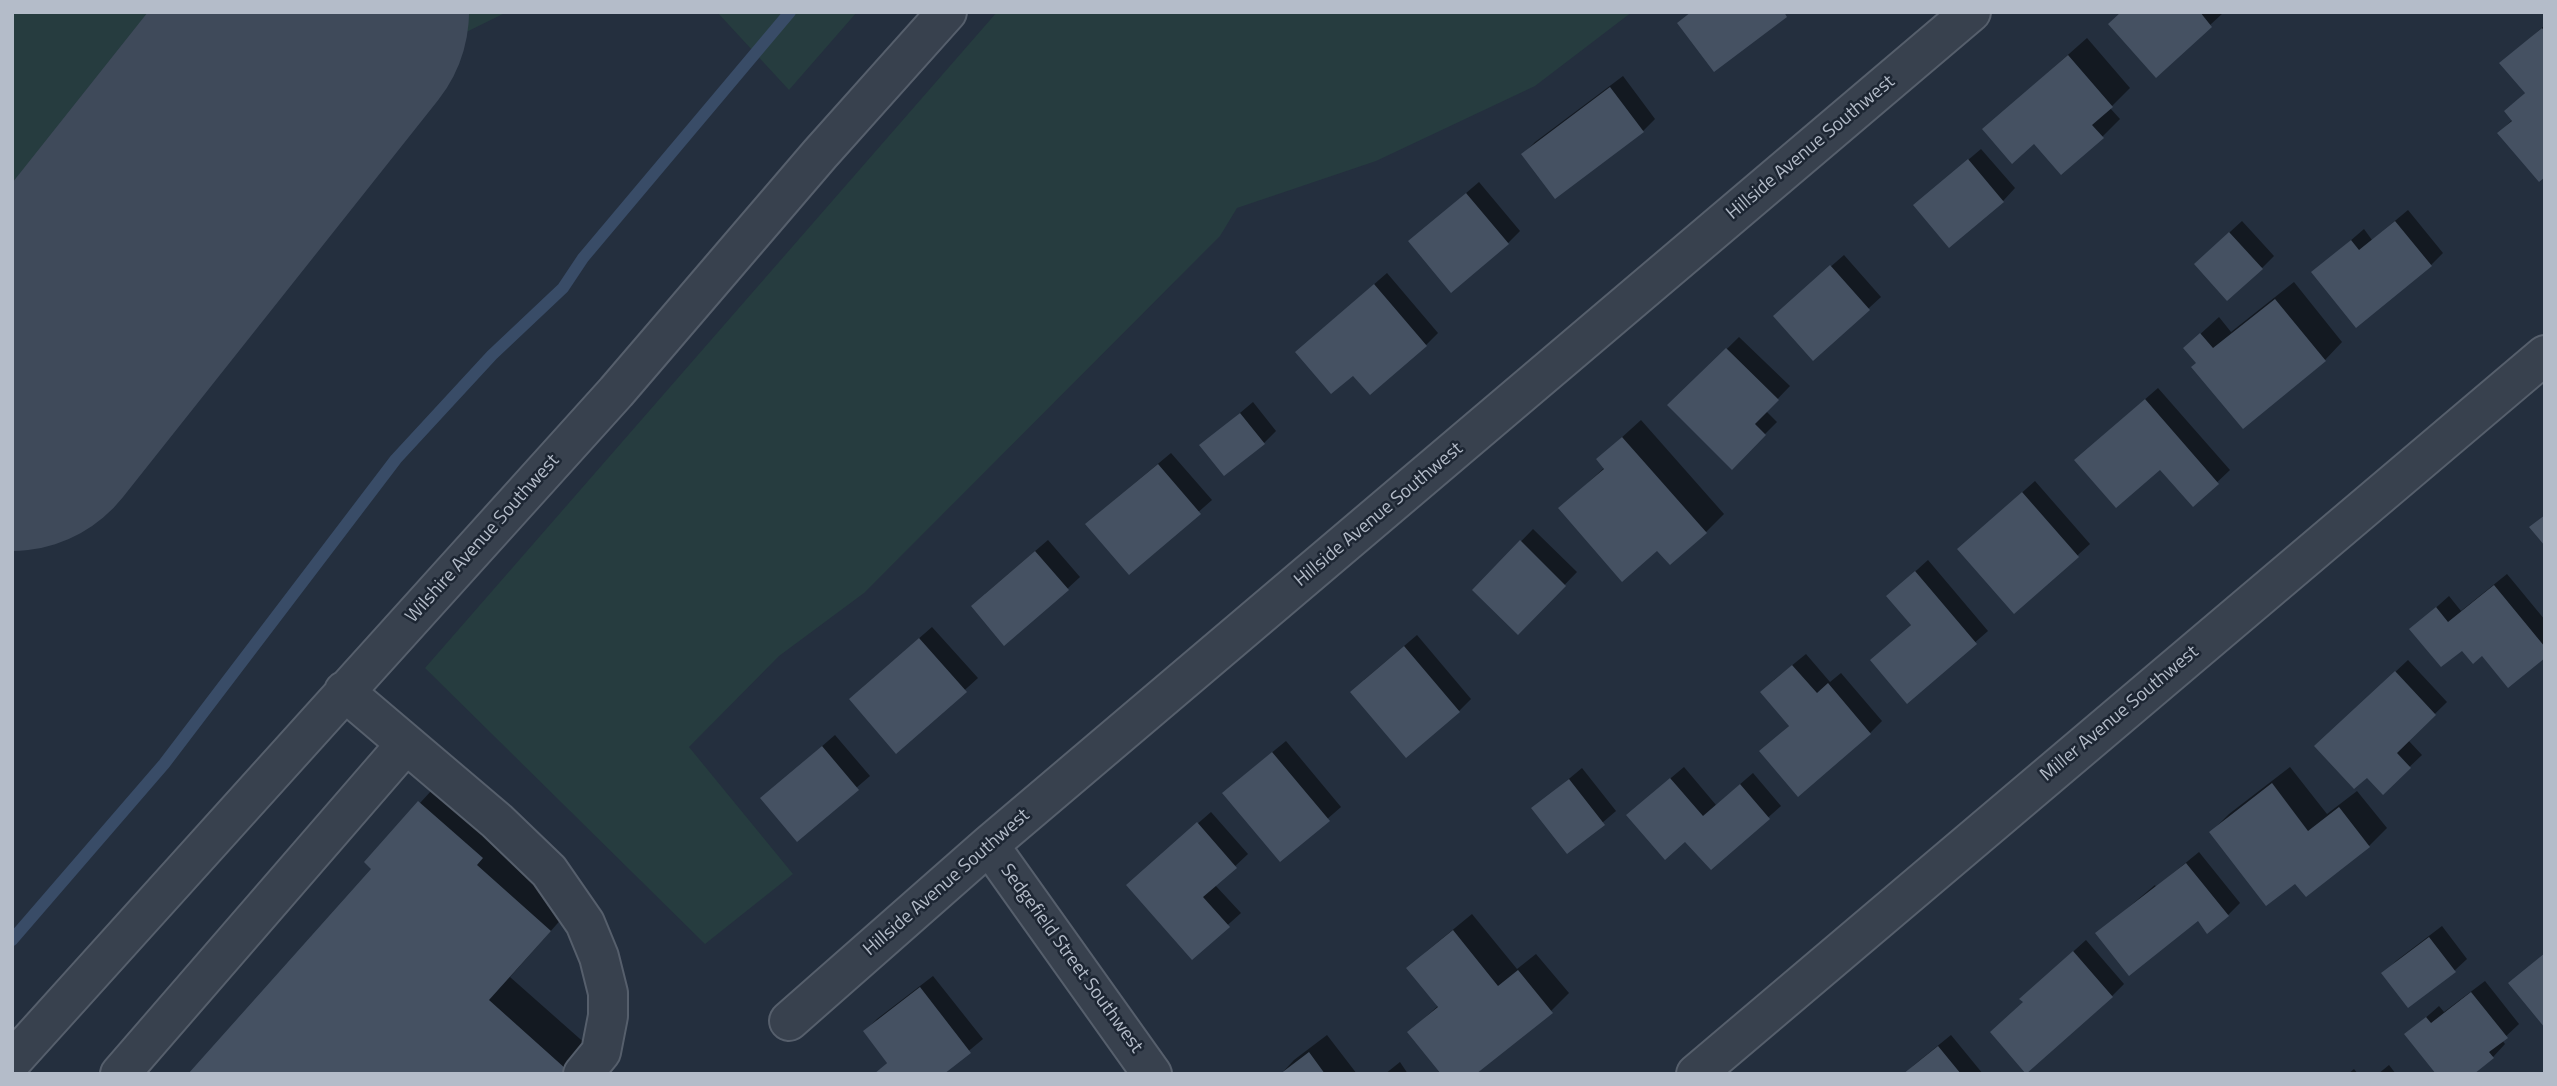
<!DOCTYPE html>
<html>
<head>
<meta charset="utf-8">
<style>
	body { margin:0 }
	#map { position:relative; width:2557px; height:1086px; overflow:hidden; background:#242f3e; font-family:"Titillium Web",sans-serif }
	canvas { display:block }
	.frame { position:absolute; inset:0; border:14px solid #b4bcc9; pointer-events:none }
</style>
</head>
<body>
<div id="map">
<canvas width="2557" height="1086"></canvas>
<div class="frame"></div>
</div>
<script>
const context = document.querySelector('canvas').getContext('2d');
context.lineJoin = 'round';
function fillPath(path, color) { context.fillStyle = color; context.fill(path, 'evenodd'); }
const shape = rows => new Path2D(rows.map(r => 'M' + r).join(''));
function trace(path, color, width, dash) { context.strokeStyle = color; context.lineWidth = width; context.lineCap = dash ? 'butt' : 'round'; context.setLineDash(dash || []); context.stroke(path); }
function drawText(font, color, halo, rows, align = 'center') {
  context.font = font + ' "Titillium Web",sans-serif'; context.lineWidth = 5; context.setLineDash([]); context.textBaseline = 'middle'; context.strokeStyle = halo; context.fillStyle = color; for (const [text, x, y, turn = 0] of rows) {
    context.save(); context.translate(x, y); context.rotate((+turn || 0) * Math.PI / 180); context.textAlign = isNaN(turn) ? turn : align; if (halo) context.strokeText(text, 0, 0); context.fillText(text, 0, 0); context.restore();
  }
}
fillPath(shape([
	[12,12,201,12,12,254],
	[430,12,507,12,446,42,356,122],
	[717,12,857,12,789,90],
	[997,12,1632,12,1535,86,1376,161,1237,208,1220,236,864,593,779,656,689,747,793,874,705,944,425,668]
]), '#263c3f');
fillPath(shape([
	[2123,12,2223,12,2223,13,2156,75],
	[2545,25,2545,175,2499,133,2513,119,2506,111,2526,92,2502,63],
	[2087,38,2130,88,2110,108,2120,119,2102,137,2034,142,1984,129],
	[1623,76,1655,119,1643,131,1523,154,1535,142],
	[1981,149,2015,188,2003,201,1915,205],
	[1479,182,1520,231,1508,243,1410,241],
	[2408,210,2443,253,2431,265,2313,273,2364,229,2372,240],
	[2242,221,2274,256,2262,268,2208,252],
	[1844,255,1881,297,1813,359,1788,304],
	[1387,273,1438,333,1426,345,1353,373,1310,340],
	[2294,282,2342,342,2325,360,2185,348,2219,317,2231,332],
	[1739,337,1790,386,1766,411,1777,422,1732,467,1670,405],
	[2158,388,2230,470,2193,505,2161,468,2089,448],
	[1253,402,1276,431,1264,443,1202,445],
	[1641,420,1724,514,1706,532,1657,549,1561,508,1605,467,1598,459],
	[1171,453,1212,500,1129,573,1100,512],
	[2035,481,2090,544,2015,612,1972,537],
	[1533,529,1577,572,1518,633,1474,590],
	[1048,540,1080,577,1067,589,985,594],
	[1928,560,1988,631,1908,701,1872,660,1912,624,1888,596],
	[2507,574,2545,620,2545,656,2482,654,2412,629,2449,596,2461,611],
	[932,627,978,678,896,752,863,687],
	[1417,635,1471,699,1459,711,1364,680],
	[1806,654,1830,682,1841,673,1882,721,1870,733,1761,751,1790,725,1774,680],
	[2408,660,2447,702,2408,740,2422,755,2383,792,2329,734],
	[835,735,870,776,797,839,762,798],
	[1286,741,1341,807,1280,860,1237,781],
	[1684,767,1716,805,1753,773,1781,806,1711,868,1685,839,1641,803],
	[2290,767,2327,814,2357,791,2387,828,2369,846,2296,881,2211,832,2229,814],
	[1582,768,1616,811,1568,852,1534,808],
	[442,779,572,907,510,977,588,1046,563,1074,190,1074,374,869,366,862],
	[1211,812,1248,854,1215,885,1241,913,1192,957,1141,873],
	[2199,852,2240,903,2228,915,2098,933,2155,885,2156,887],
	[1472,914,1517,969,1536,954,1569,993,1551,1011,1409,1032,1439,1005,1409,969,1427,951],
	[2442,926,2467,959,2454,971,2384,973,2396,961],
	[2086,940,2124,984,2112,996,2024,1002,2034,987],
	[933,976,983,1039,941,1074,875,1074,888,1062,865,1031,877,1019],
	[2485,981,2519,1024,2502,1040,2505,1044,2493,1057,2407,1034,2439,1006,2444,1012],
	[1327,1035,1357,1074,1281,1074,1294,1060],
	[1951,1035,1983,1074,1905,1074,1914,1065],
	[1400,1062,1408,1074,1385,1074],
	[2389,1065,2396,1074,2378,1074],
	[2354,1069,2358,1074,2348,1074]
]), '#0007');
trace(shape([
	[12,940,164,764,396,459,492,355,563,288,583,258,790,12]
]), '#394c67', 12);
trace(shape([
	[12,410,328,12]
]), '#3f4a5a', 282);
fillPath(shape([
	[1691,12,1784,12,1787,17,1714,72,1677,23],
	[2121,12,2200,12,2212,27,2156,78,2108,24],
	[2542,28,2545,32,2545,177,2539,182,2497,133,2512,121,2504,111,2525,93,2499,63],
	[2068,55,2113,107,2092,125,2104,138,2061,175,2034,144,2012,164,1982,129],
	[1610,87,1644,132,1555,199,1521,154],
	[1968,159,2004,202,1949,248,1913,205],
	[1466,193,1509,244,1451,293,1408,241],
	[2395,221,2432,266,2356,328,2311,272,2351,240,2359,250],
	[2229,232,2263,269,2227,301,2194,264],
	[1830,265,1870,310,1813,361,1773,316],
	[1374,284,1427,346,1370,395,1353,376,1331,394,1295,352],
	[2275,299,2326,361,2243,429,2191,367,2196,363,2183,348,2200,333,2213,348],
	[1726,348,1779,400,1755,424,1766,435,1732,470,1667,405],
	[2145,399,2219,484,2193,507,2160,470,2116,508,2074,460],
	[1240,413,1265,444,1224,476,1199,445],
	[1622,437,1707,533,1670,565,1657,551,1622,582,1558,508,1604,469,1596,459],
	[1158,464,1201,514,1129,575,1085,524],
	[2022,492,2079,557,2014,614,1957,549],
	[2545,515,2545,546,2529,527],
	[1520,540,1566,586,1518,635,1472,590],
	[1035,551,1069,590,1004,646,971,606],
	[1915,571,1977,644,1907,704,1870,660,1911,625,1886,596],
	[2494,585,2545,647,2545,658,2508,688,2482,656,2473,664,2462,651,2441,667,2409,629,2436,607,2448,622],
	[919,638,967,692,896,754,849,699],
	[1404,646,1460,712,1406,758,1350,692],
	[1792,665,1817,693,1828,683,1871,734,1798,797,1759,751,1789,726,1760,692],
	[2395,671,2436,715,2397,753,2411,768,2383,795,2367,778,2354,789,2314,746],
	[822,746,859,790,797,842,760,798],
	[1272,752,1330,821,1280,862,1222,793],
	[1670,778,1703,816,1740,784,1770,819,1711,870,1685,842,1665,860,1626,815],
	[1569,779,1605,825,1567,854,1531,808],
	[2272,783,2308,831,2339,807,2370,847,2306,897,2295,884,2266,906,2209,832],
	[418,801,483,858,477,865,551,931,489,1000,566,1069,562,1074,188,1074,371,869,364,862],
	[1197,822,1237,868,1203,897,1230,927,1192,960,1126,885],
	[2186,863,2229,916,2207,934,2198,921,2129,976,2095,933],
	[1453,930,1498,986,1518,970,1553,1013,1476,1074,1441,1074,1407,1032,1438,1007,1406,968],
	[2429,937,2456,972,2408,1008,2381,973],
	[2073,951,2113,997,2026,1074,1990,1032,2023,1002,2019,999],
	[2545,953,2545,1028,2508,983],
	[920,987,971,1053,944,1074,874,1074,887,1063,863,1031],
	[2471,992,2508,1038,2489,1052,2494,1058,2474,1074,2436,1074,2404,1034,2426,1017,2431,1023],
	[1938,1046,1961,1074,1903,1074],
	[1309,1052,1325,1074,1280,1074]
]), '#455162');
const minor = shape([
	[344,691,497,821,549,871,585,923,599,957,608,993,608,1016,601,1052,583,1074],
	[989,845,1152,1074],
	[789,1021,989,845,1971,12],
	[12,1061,616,392,820,154,947,12],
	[120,1074,406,744],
	[1696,1074,2545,355]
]);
trace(minor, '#565f6c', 42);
trace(minor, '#38414e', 38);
drawText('19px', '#b4bcc9', '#1d2633', [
	["Hillside Avenue Southwest",1811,148,-40],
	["Hillside Avenue Southwest",1379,515,-40],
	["Wilshire Avenue Southwest",483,539,-48],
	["Miller Avenue Southwest",2120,714,-40],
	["Hillside Avenue Southwest",947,883,-41],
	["Sedgefield Street Southwest",1071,959,54]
]);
</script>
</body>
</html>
